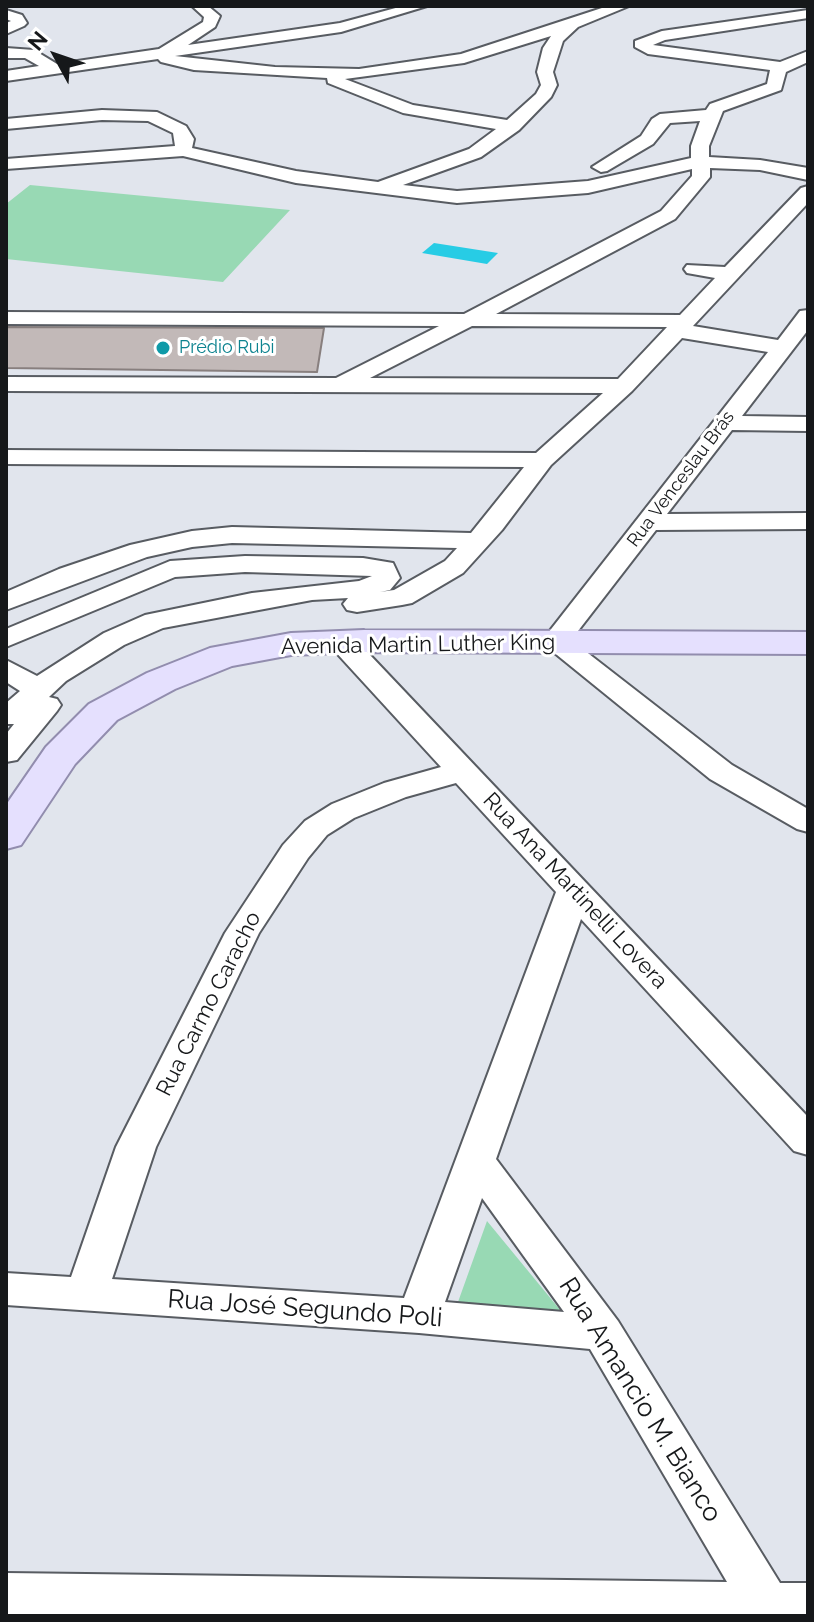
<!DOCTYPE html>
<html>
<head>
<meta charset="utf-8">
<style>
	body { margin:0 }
	#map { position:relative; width:814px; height:1622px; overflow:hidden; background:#e1e5ed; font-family:Raleway,sans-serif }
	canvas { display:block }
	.frame { position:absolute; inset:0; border:8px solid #16181a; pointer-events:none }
	.north { position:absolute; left:16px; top:16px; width:80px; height:80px; -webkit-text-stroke:6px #fff; paint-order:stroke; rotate:310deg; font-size:22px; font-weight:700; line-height:32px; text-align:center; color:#16181a }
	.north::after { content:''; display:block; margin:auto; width:28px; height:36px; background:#16181a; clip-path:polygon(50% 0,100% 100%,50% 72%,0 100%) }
</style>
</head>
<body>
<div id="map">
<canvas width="814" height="1622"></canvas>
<div class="frame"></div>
<div class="north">N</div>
</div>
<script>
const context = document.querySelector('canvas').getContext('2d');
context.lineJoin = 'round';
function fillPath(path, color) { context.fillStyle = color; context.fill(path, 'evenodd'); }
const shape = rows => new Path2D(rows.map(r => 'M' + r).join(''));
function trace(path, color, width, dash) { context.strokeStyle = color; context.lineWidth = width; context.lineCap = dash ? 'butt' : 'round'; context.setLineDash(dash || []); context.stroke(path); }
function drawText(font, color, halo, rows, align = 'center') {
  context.font = font + ' Raleway,sans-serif'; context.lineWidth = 6; context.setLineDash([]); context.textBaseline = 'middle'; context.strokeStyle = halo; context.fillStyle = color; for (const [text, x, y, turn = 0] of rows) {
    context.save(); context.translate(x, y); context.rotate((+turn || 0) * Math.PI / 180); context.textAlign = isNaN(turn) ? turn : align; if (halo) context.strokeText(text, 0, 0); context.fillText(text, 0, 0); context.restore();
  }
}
fillPath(shape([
	[30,185,290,210,223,282,6,259,6,204],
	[487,1221,561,1311,458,1302]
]), '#98d9b4');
fillPath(shape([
	[434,243,498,253,487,264,422,253]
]), '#27cce5');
const building = shape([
	[6,327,324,328,317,372,6,368,6,327]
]);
fillPath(building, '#c2b9b8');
trace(building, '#887f7e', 2);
const minor = shape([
	[192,6,208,6,220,16,215,27,188,45,340,23,403,6,427,6,341,32,175,56,275,67,359,69,461,54,608,6,629,6,578,27,563,41,553,72,557,85,551,97,519,130,481,157,403,185,457,191,588,181,691,158,691,146,700,121,670,123,653,144,607,171,601,172,592,167,641,136,652,119,660,114,706,110,710,104,767,84,770,70,648,54,635,47,635,41,662,31,808,10,808,18,665,40,653,45,780,62,808,51,808,62,786,72,781,90,723,111,709,146,709,157,760,160,808,168,808,180,760,170,710,168,710,177,675,219,496,314,680,315,715,278,687,273,684,269,687,265,725,267,801,188,808,186,808,203,693,326,778,340,800,311,808,310,808,330,742,416,808,417,808,431,732,430,667,514,808,513,808,529,656,530,571,640,732,765,808,809,808,832,797,829,710,779,541,642,768,352,682,338,632,391,551,465,502,530,463,573,412,603,402,605,357,612,347,610,343,604,348,598,312,600,163,628,124,645,66,681,49,697,57,699,61,705,57,711,17,760,6,762,6,734,14,724,6,724,6,703,20,691,6,682,6,660,37,676,104,633,145,615,252,593,359,581,372,576,245,572,175,577,6,647,6,629,170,561,245,556,363,558,393,563,400,578,390,590,380,592,394,590,445,561,457,548,232,543,192,547,147,557,6,610,6,592,59,569,130,545,192,531,232,527,471,533,524,467,6,464,6,450,536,453,603,393,6,391,6,377,336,378,439,326,6,324,6,312,464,314,661,211,692,176,692,169,588,193,457,203,296,183,183,156,6,169,6,159,175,146,173,133,148,121,102,120,6,129,6,119,102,110,157,112,186,126,194,139,192,148,296,171,378,182,469,149,496,129,403,113,328,83,327,78,194,70,161,62,158,59,6,81,6,71,39,66,25,58,6,58,6,48,34,50,57,64,159,49,203,22,204,17,192,6],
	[551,36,543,48,537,72,541,85,536,94,507,120,413,105,345,79,464,63,551,36],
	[472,326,667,327,618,379,370,378,472,326],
	[6,10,22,15,27,23,24,26,6,34,6,23,11,21,6,19,6,10],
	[342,633,352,636,808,1117,808,1155,794,1151,581,919,496,1159,618,1321,780,1583,808,1583,808,1616,6,1616,6,1573,727,1582,590,1349,419,1333,6,1305,6,1273,71,1277,116,1147,225,933,283,845,305,821,332,804,384,783,441,767,332,648,328,642,332,636,342,633],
	[456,783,556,892,404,1298,112,1279,156,1147,259,933,308,858,327,835,354,818,406,797,456,783],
	[482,1198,564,1312,445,1302,482,1198]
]);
const major = shape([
	[364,630,808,632,808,654,364,652,291,655,232,666,175,689,117,720,75,764,21,845,6,849,6,805,46,747,89,704,147,673,210,648,291,633,364,630]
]);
trace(minor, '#585c62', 4);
trace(major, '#928dae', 4);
fillPath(minor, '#fff');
fillPath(major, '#e5e0fe');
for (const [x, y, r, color] of [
	[163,348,8,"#0f9aa8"]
]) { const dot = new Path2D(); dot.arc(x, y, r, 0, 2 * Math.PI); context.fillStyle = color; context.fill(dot); trace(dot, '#fff', 3); }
drawText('18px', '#0d838f', '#fff', [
	["Prédio Rubi",179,348]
], 'left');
drawText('18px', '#16181a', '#fff', [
	["Rua Venceslau Brás",681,479,-53]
]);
drawText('22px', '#16181a', '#fff', [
	["Avenida Martin Luther King",418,645,-1],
	["Rua Ana Martinelli Lovera",575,891,47],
	["Rua Carmo Caracho",209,1004,-63]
]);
drawText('26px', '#16181a', '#fff', [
	["Rua José Segundo Poli",305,1309,4],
	["Rua Amancio M. Bianco",640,1400,58]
]);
</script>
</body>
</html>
